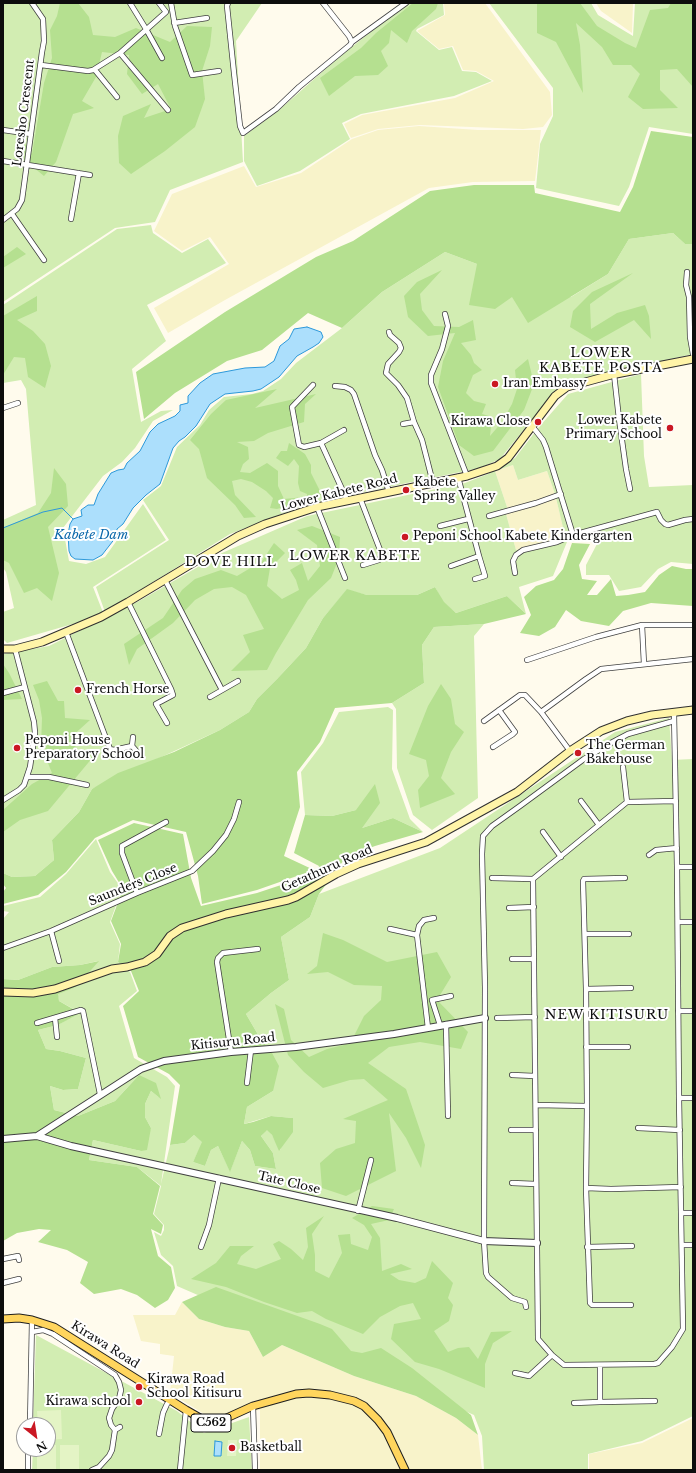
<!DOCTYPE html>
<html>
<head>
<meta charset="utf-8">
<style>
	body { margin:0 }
	#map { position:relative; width:696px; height:1473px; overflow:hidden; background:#fffbed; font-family:"Libre Baskerville",serif }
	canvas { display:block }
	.frame { position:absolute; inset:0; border:4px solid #0d0d0d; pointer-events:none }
	.north { position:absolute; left:16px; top:1417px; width:40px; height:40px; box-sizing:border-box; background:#fff; border:1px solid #9e9e9e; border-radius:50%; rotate:150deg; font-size:11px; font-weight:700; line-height:16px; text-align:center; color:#0d0d0d }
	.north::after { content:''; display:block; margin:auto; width:14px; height:18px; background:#ca1823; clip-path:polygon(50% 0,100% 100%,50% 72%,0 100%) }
</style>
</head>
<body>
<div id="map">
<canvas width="696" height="1473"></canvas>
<div class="frame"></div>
<div class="north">N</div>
</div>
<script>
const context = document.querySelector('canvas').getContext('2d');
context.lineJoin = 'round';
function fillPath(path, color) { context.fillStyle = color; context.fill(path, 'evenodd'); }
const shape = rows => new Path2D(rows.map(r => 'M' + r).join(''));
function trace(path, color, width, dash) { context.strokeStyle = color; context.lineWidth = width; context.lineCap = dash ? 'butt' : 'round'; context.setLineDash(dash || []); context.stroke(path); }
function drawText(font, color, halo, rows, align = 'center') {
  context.font = font + ' "Libre Baskerville",serif'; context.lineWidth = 4; context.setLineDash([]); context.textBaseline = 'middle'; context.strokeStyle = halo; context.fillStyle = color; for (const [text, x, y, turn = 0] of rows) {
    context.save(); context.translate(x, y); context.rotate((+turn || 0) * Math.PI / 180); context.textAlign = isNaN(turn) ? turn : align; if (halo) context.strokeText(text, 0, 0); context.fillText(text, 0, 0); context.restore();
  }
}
fillPath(shape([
	[444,3,485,3,550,92,552,115,543,127,523,129,420,125,378,129,351,138,344,124,362,115,455,98,494,81,476,71,463,70,453,46,439,49,417,31,445,15],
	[596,3,633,3,632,33,601,11],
	[419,126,478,130,541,130,535,181,473,182,429,188,225,300,168,333,154,308,229,264,210,237,182,251,154,231,172,194,244,166,256,187,301,173,352,139,378,130],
	[513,465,518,480,547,471,555,494,508,510,495,471],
	[556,498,565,536,541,545,516,550,506,514],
	[182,1302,199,1319,225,1327,249,1331,263,1357,282,1345,354,1376,416,1396,456,1418,478,1435,482,1470,260,1470,260,1410,209,1417,170,1393,174,1356,160,1354,160,1344,141,1341,133,1315,175,1315],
	[693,1418,693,1470,589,1470,589,1454,642,1443]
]), '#f8f3ca');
fillPath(shape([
	[3,3,262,3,236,41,243,162,170,190,155,222,115,228,3,302],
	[407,3,443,3,444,15,417,29,416,31,439,50,452,47,462,71,476,72,492,81,454,96,361,114,342,123,350,139,300,171,257,186,244,161,244,136,278,111,338,58],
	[489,3,591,3,598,15,633,36,635,3,693,3,693,134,649,127,629,187,619,206,536,188,540,144,553,116,553,88],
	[151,225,153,233,182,253,208,239,226,263,147,305,166,341,132,369,141,422,161,411,173,410,153,421,135,448,122,462,103,476,63,528,69,561,86,564,105,557,143,504,166,540,93,587,104,615,7,643,3,639,3,612,14,608,6,572,3,568,3,520,36,505,26,389,21,380,3,383,3,305,117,229],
	[673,233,685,244,693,244,693,354,562,383,500,459,480,468,310,503,230,534,105,612,96,587,169,540,143,500,161,486,177,447,200,425,209,410,224,397,252,394,263,391,281,379,296,363,342,328,382,292,445,252,477,264,512,297,571,297,608,274,629,239],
	[641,374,644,456,649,487,693,485,693,564,671,562,658,569,641,587,619,591,609,575,586,575,586,565,597,544,591,539,567,542,553,576,519,587,526,614,507,596,456,613,443,602,435,587,417,595,367,595,347,590,323,618,306,648,277,679,257,699,249,712,220,730,92,789,79,812,52,840,54,860,35,876,12,877,3,873,3,654,49,646,139,601,222,553,307,516,465,483,488,474,515,458,539,427,568,394],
	[513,465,518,480,547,471,555,494,508,510,495,471],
	[556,498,565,536,541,545,516,550,506,514],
	[484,624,474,636,478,798,432,830,413,815,397,768,396,709,392,703,424,683,422,645,434,627],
	[388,707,393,710,392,769,410,819,423,832,393,818,362,828,356,810,332,816,305,815,301,772,323,743,339,712],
	[669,718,672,760,693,759,693,1416,642,1441,588,1454,588,1470,484,1470,482,1436,474,1415,177,1286,173,1266,161,1255,154,1232,161,1236,164,1230,164,1225,154,1214,161,1186,137,1167,89,1160,93,1140,141,1151,151,1128,145,1117,145,1104,151,1091,160,1098,139,1075,115,1101,78,1116,54,1110,50,1086,63,1090,78,1089,86,1058,60,1051,46,1049,38,1030,58,1025,79,1012,59,1001,57,993,76,987,98,961,80,965,52,967,18,980,3,979,3,919,9,912,3,911,3,906,40,897,66,874,96,839,110,872,122,889,110,922,120,944,118,962,130,972,137,991,119,1006,134,1058,167,1077,175,1086,161,1184,170,1145,185,1143,194,1135,203,1142,193,1162,205,1166,211,1150,218,1146,230,1171,242,1141,250,1150,255,1166,276,1169,273,1153,261,1136,267,1129,272,1135,280,1150,293,1118,271,1116,244,1124,247,1107,273,1091,272,1053,260,1038,246,1014,271,993,289,980,281,937,310,917,319,894,440,848,615,732],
	[36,1335,177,1411,204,1433,249,1417,252,1470,32,1470,33,1449,48,1449,48,1425,33,1425]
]), '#d2edb2');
fillPath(shape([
	[60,3,78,3,89,17,93,35,115,37,136,28,170,42,187,26,212,27,210,46,202,71,205,99,195,127,165,151,131,174,119,163,118,136,123,116,151,104,144,118,171,109,158,84,142,94,127,74,129,55,102,52,96,77,82,101,94,108,73,114,56,162,44,176,21,157,22,140,32,154,44,83,52,58,50,30,57,16],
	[413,3,438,3,436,9,412,31,407,43,391,30,389,43,381,51,388,66,378,75,355,76,329,96,320,78,361,48,376,33],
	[537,3,580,3,597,26,625,43,636,48,650,10,668,8,671,3,691,3,693,19,693,87,677,69,660,70,660,90,678,108,643,109,628,97,640,74,631,65,613,65,602,47,576,23,580,45,583,93,556,42,537,33],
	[651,131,693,137,693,244,685,244,673,233,629,239,608,274,528,323,512,297,495,309,469,305,477,264,445,252,382,292,342,328,308,313,262,350,227,361,175,393,144,419,136,372,225,312,316,257,353,241,430,191,474,185,534,185,535,193,620,212,633,187],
	[17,247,26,254,3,268,3,257],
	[442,270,420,294,422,310,434,326,459,327,473,320,476,340,461,343,471,355,474,363,482,370,473,375,466,393,474,401,486,404,482,414,492,417,490,436,502,422,512,404,517,389,515,370,528,359,534,384,524,410,493,451,474,456,459,445,438,387,443,361,455,333,428,336,408,317,404,296,417,282],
	[633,273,590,304,591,329,617,313,645,305,649,316,651,339,634,320,595,342,570,327,573,311,592,292],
	[37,296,37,311,17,320,33,331,45,344,51,366,45,388,28,377,25,358,14,357,3,375,3,316],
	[277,389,255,408,316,394,305,404,304,422,268,433,254,441,237,442,248,447,249,459,243,464,240,472,250,473,267,463,278,471,278,486,284,499,304,497,295,504,277,509,270,508,273,498,266,491,252,482,241,479,232,481,235,495,256,517,244,518,235,505,207,478,199,449,190,440,211,414,226,400],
	[289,443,305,454,311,465,311,473,319,489,321,495,307,501,307,494,300,491,298,483,299,466,294,459,288,466,276,458,281,451,287,451],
	[54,468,66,484,68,506,48,527,59,573,52,601,37,588,24,593,9,563,3,560,3,528,38,513,51,493],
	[312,526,340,537,339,558,331,578,308,600,276,653,267,670,231,671,250,652,243,635,264,629,246,595,232,587,214,589,195,600,173,623,137,649,129,665,124,644,163,618,182,590,195,579,221,570,237,576,262,561,274,543,285,553,270,568,267,586,282,599,299,590,296,580,290,570,302,563,308,581,320,566,317,545,297,530],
	[572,543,590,544,579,565,582,579,597,581,587,595,597,595,611,579,616,596,628,595,645,592,659,575,672,566,686,569,693,569,693,606,651,603,623,611,609,626,581,621,566,610,555,627,539,636,520,633,531,615,524,597,536,586,554,580,563,569],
	[435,587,444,602,456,613,507,596,526,614,484,624,434,627,422,645,424,683,392,703,335,708,320,742,297,772,300,807,284,856,314,870,257,890,202,904,198,876,186,832,133,820,95,838,66,872,38,895,3,904,3,892,6,888,3,884,3,873,12,877,35,876,54,860,52,840,79,812,92,789,118,773,174,752,220,730,249,712,257,699,277,679,306,648,323,618,347,589,367,595,417,595],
	[3,664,9,673,22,699,3,700],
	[47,681,58,701,64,701,65,718,90,720,70,738,77,749,93,757,48,811,20,820,3,832,3,810,32,784,52,773,41,746,42,718,39,700,33,685],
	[441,684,451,699,455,724,464,732,451,752,441,778,455,794,420,808,418,790,429,776,426,760,409,754,428,706],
	[375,784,380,803,362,828,393,818,423,832,375,846,346,857,319,894,310,917,281,937,289,980,271,993,246,1014,260,1038,272,1053,279,1066,273,1091,247,1107,244,1124,253,1122,271,1116,293,1118,293,1132,279,1151,272,1135,267,1130,261,1136,273,1153,276,1169,255,1166,250,1150,242,1141,230,1172,218,1146,211,1150,205,1166,193,1162,202,1142,194,1135,185,1143,170,1145,180,1085,169,1074,138,1057,123,1006,139,991,131,971,118,962,121,944,111,921,123,889,112,871,98,840,134,823,183,834,191,878,201,906,257,893,317,873,319,866,294,853,305,815,332,816,356,810],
	[323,933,343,940,387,962,437,952,451,977,437,1000,468,1032,461,1049,420,1042,389,1047,368,1063,406,1089,425,1145,421,1168,406,1138,389,1113,396,1171,346,1196,322,1188,320,1163,336,1149,355,1143,356,1121,343,1119,388,1100,364,1079,350,1080,323,1088,304,1072,288,1055,275,1004,284,1009,291,1040,309,1057,327,1049,344,1045,352,1040,364,1016,381,1000,382,986,354,985,328,972,307,974,317,966],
	[99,961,76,987,58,994,59,1001,80,1013,58,1025,38,1030,46,1049,60,1051,86,1058,78,1089,63,1090,50,1086,54,1110,78,1116,115,1101,139,1075,156,1083,161,1099,151,1091,145,1104,145,1117,151,1128,147,1150,141,1151,93,1140,89,1160,137,1167,160,1186,153,1214,163,1225,161,1234,151,1229,158,1256,171,1267,175,1288,168,1300,155,1308,137,1295,121,1289,94,1294,80,1283,88,1262,67,1250,38,1242,51,1230,39,1229,17,1233,3,1241,3,979,18,980,52,967,80,965],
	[372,1206,394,1209,389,1220,371,1224,380,1238,382,1271,401,1264,412,1269,390,1274,399,1280,415,1283,426,1278,432,1261,453,1283,448,1298,453,1305,449,1321,434,1331,448,1352,458,1348,469,1347,478,1359,491,1332,512,1331,493,1343,485,1364,485,1388,439,1369,415,1362,391,1339,394,1324,421,1319,413,1303,400,1306,380,1317,363,1334,326,1319,312,1311,297,1313,264,1302,226,1287,191,1279,216,1263,230,1246,254,1246,241,1256,237,1264,256,1269,281,1259,273,1244,279,1241,291,1249,303,1260,308,1247,306,1228,324,1216,312,1234,315,1255,315,1271,329,1278,342,1253,338,1235,350,1234,351,1244,368,1250,372,1237,364,1225,352,1218],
	[216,1287,320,1324,332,1329,351,1351,362,1353,381,1348,412,1368,471,1415,478,1435,456,1418,416,1396,354,1376,282,1345,263,1357,249,1331,225,1327,199,1319,182,1302]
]), '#b5e090');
fillPath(shape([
	[61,1410,62,1439,48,1440,48,1425,38,1425,37,1411],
	[228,1440,237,1440,236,1456,227,1456],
	[48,1445,56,1445,56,1470,37,1470,37,1449,48,1449],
	[60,1445,79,1445,79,1470,60,1470]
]), '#e4f4c5');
const water = shape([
	[307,327,321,332,323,337,319,343,313,347,297,356,279,377,261,389,253,391,225,394,210,404,196,426,185,437,179,441,173,448,160,484,146,495,133,508,123,524,117,529,116,537,102,555,93,560,75,559,71,556,69,551,68,534,70,524,73,519,82,516,81,510,88,505,94,505,98,494,111,473,118,470,124,469,127,463,140,451,150,432,158,424,175,416,180,411,180,405,188,403,188,396,200,383,213,374,245,368,265,367,274,361,280,346,289,339,294,329,307,327],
	[215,1441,222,1442,221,1456,214,1456,215,1441]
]);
fillPath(water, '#acdffc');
trace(water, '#2c98da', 1);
trace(shape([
	[3,528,43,512,62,508,73,519]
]), '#2c98da', 1);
const minor = shape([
	[130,3,146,29,162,58],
	[171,3,175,26,192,75,219,71],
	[228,3,227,6,234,73,240,126,243,133,276,109,299,87,350,45,352,42,349,36,323,3],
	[174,23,207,18],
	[352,42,406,3],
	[120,53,168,110],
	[41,65,88,71,93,70,120,53,166,12,159,3],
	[95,70,117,97],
	[3,130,31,134],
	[3,161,90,175],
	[12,214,44,260],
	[71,219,79,173],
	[3,220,17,209,22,200,42,52,44,41,43,19,32,3],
	[687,272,686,285,689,297,690,337,693,354],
	[445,314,448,326,442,349,431,375,431,383,467,476],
	[389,332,390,335,399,343,401,348,399,352,388,364,386,373,398,385,407,398,414,422,422,440,433,483],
	[614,374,619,419,626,469,630,489],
	[313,385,292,407,299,445,304,447,321,443,344,430],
	[335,386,345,387,351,390,354,394,375,455,382,470,389,492],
	[3,408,18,403],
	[403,424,414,422],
	[532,426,543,440,546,447,573,535,657,512,661,520,665,524,668,525,685,520,693,519],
	[321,443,347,500],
	[360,498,382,555,379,560,363,565],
	[317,507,345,578],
	[489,516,536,503,561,494],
	[440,526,468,519],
	[451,566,479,556,458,477],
	[515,573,513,561,516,555,523,550,557,542,573,535],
	[475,579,485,576,479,556],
	[165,580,222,690],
	[128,602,171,689,173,695,156,704,167,723],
	[642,625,644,664],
	[66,632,110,749,114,750,132,746],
	[527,660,596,637,642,625,693,625],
	[3,693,25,687],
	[210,697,238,681],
	[541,712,586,679,601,669,693,659],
	[674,713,677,867,679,1098,683,1329,672,1347,658,1363,654,1364,564,1365,552,1355,538,1339,533,879,627,802,676,801],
	[484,721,520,695,525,695,541,712,570,751],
	[133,737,132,746,139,754],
	[493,747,513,734,515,732,499,710],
	[623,767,627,802],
	[28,777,49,777,87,785],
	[3,800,19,790,24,785,30,767,35,733,34,722,15,649],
	[581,801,599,825],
	[543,832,561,857],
	[649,855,656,850,677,848],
	[677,867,693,867],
	[492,878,533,879],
	[625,878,584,879,583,881,586,989,587,1106,586,1188,590,1303,592,1305,631,1305],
	[137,893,122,853,122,846,166,822],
	[509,908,534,907],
	[678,922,693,922],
	[390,929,417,935],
	[51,931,59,961],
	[585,934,629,934],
	[3,948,51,931,137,893,192,871,213,851,226,835,234,819,239,802],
	[512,959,534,959],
	[586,989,631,988],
	[678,1011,693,1011],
	[55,1018,57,1037],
	[497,1018,535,1017],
	[37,1023,81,1010,83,1011,100,1094],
	[446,1024,448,1116],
	[440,1025,432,1000,451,996],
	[428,1028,417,935,419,926,424,920,434,918],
	[586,1047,628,1047],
	[231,1052,217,962,218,958,223,953,258,949],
	[512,1075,535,1076],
	[247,1083,251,1050],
	[679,1098,693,1098],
	[536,1105,587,1106],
	[638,1128,680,1130],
	[511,1130,536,1130],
	[512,1183,536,1184],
	[586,1188,611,1189,681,1187],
	[358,1211,371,1160],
	[681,1213,693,1213],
	[682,1245,693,1245],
	[201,1247,209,1225,219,1178],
	[587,1247,632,1246],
	[3,1259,18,1256,19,1260],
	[3,1283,19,1279],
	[526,1307,525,1302,512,1298,488,1277,486,1273,484,1241,485,988,482,854,483,836,492,826,520,806,584,759,609,744,628,734,674,721],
	[32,1332,43,1330,53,1334,115,1375,119,1382,121,1390,119,1399,112,1409,109,1418,111,1425,115,1430],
	[600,1365,600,1402,655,1401],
	[515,1373,529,1376,552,1355],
	[574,1403,600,1402],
	[253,1406,255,1470],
	[30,1425,32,1320],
	[159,1434,163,1413,167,1404,171,1400],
	[28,1449,28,1470],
	[92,1470,99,1467,109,1456,112,1450,115,1430,120,1427],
	[180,1470,186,1410]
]);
const tertiary = shape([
	[37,1136,71,1146,397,1218,484,1241,537,1243],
	[3,1139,37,1136,141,1069,164,1061,231,1052,296,1047,394,1034,485,1018]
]);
const secondary = shape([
	[3,649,15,649,42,642,101,617,128,602,238,536,265,524,317,507,467,476,497,466,508,458,555,396,567,387,611,375,693,359],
	[3,992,33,993,55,989,112,969,127,967,145,962,157,954,170,936,182,928,226,914,288,900,296,897,336,874,358,864,426,842,517,792,570,751,601,731,627,721,652,715,693,710]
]);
const primary = shape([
	[3,1319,19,1318,32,1320,54,1327,186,1410,207,1422,220,1421,253,1406,296,1394,309,1393,330,1395,354,1401,364,1406,378,1420,387,1432,405,1470]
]);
trace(minor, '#404040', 6);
trace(tertiary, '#404040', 8);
trace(secondary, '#2f2f2f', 9);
trace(primary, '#1e1e1e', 9);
trace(minor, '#fff', 4.5);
trace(tertiary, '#fff', 6);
trace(secondary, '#fff4a8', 7);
trace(primary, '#ffd55d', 7);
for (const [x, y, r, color] of [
	[495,384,4,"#ca1823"],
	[538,422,4,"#ca1823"],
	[670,428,4,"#ca1823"],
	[406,490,4,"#ca1823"],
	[405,537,4,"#ca1823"],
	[78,690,4,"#ca1823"],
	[17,748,4,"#ca1823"],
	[578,753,4,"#ca1823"],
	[139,1387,4,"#ca1823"],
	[139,1402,4,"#ca1823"],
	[232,1448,4,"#ca1823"]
]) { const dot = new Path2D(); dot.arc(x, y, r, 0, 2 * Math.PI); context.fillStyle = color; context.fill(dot); trace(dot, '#fff', 1.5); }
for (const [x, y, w] of [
	[211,1423,40]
]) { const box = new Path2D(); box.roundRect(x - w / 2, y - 9, w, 18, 3); context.fillStyle = '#fff'; context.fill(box); trace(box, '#0d0d0d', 1); }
drawText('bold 11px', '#0d0d0d', null, [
	["C562",211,1423]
]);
drawText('12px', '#0d0d0d', '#fff', [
	["Loresho Crescent",24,113,-83],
	["Lower Kabete Road",339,493,-14],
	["Getathuru Road",327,869,-24],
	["Saunders Close",133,885,-22],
	["Kitisuru Road",233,1042,-6],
	["Tate Close",289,1183,13],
	["Kirawa Road",105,1345,32]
]);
drawText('12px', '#0d0d0d', '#fff', [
	["Iran Embassy",503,384],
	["Lower Kabete",662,421,"right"],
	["Primary School",662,435,"right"],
	["Kirawa Close",530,422,"right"],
	["Kabete",414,483],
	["Spring Valley",414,497],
	["Peponi School Kabete Kindergarten",413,537],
	["French Horse",86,690],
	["Peponi House",25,741],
	["Preparatory School",25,755],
	["The German",586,746],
	["Bakehouse",586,760],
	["Kirawa Road",147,1380],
	["School Kitisuru",147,1394],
	["Kirawa school",131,1402,"right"],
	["Basketball",240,1448]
], 'left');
context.letterSpacing = '1px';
drawText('13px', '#0d0d0d', '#fff', [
	["LOWER",601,353],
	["KABETE POSTA",601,368],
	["LOWER KABETE",355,556],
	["DOVE HILL",231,562],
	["NEW KITISURU",607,1015]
]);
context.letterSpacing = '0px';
drawText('italic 13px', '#0a67aa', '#fff', [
	["Kabete Dam",91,535]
]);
</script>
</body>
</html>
